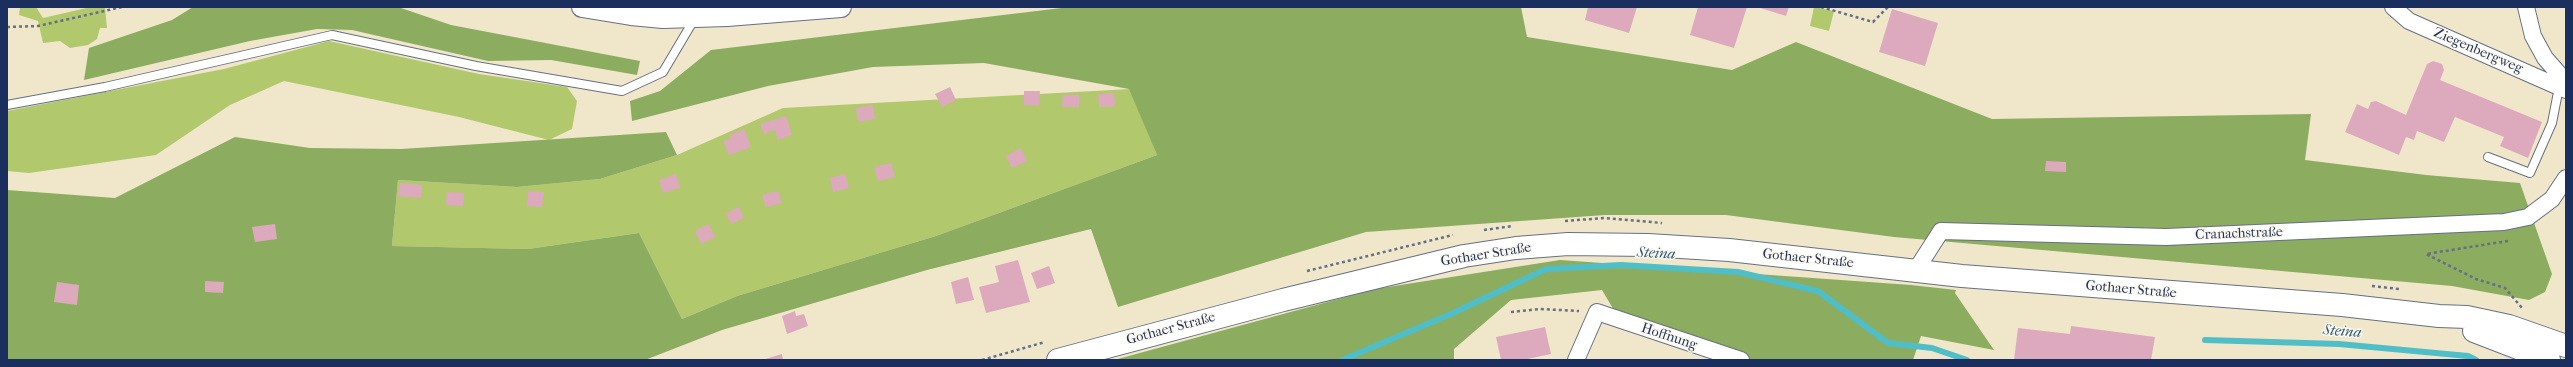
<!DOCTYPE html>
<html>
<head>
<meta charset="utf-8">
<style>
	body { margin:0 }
	#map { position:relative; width:2573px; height:367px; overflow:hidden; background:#f0e7cb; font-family:"IM FELL French Canon",serif }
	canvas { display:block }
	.frame { position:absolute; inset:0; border:8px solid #1b2f5e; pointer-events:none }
</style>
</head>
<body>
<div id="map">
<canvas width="2573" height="367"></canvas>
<div class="frame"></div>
</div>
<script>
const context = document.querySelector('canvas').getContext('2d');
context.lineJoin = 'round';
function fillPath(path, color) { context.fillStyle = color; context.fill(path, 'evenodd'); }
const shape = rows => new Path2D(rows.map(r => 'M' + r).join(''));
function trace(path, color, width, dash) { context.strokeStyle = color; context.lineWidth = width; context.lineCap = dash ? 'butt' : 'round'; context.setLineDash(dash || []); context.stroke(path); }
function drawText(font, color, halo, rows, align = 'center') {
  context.font = font + ' "IM FELL French Canon",serif'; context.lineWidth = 3; context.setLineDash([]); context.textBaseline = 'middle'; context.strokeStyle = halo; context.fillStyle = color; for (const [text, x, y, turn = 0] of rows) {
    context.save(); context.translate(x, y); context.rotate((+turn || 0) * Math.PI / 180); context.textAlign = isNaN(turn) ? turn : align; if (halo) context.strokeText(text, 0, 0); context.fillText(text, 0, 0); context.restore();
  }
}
fillPath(shape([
	[20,7,36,7,43,18,91,7,105,7,107,28,100,28,97,39,88,45,70,48,60,41,43,43,38,21,19,15],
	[1814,7,1834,11,1829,31,1810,26],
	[329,41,479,74,567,87,577,101,572,129,549,140,459,117,284,81,230,105,156,155,29,173,7,171,7,111,224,69],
	[1130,89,1157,155,936,236,737,296,682,319,639,233,528,249,392,246,398,180,517,187,600,179,677,155,783,108]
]), '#b1c86d');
fillPath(shape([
	[193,7,398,7,451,25,640,61,637,75,551,60,488,61,352,30,317,29,250,41,84,80,89,48,172,20],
	[1070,7,1521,7,1527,37,1732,70,1796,42,1992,119,2311,114,2305,160,2426,175,2520,183,2552,274,2545,292,2529,300,2452,286,1894,237,1726,215,1605,215,1366,232,1118,307,1091,229,927,270,722,330,645,360,7,360,7,190,115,198,235,137,310,148,401,149,666,132,677,155,600,179,517,187,398,180,392,246,528,249,639,233,682,319,737,296,936,236,1157,155,1129,89,984,63,873,67,768,86,632,121,630,101,660,91,711,50],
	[1560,260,1911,285,1956,290,1955,293,1994,350,1921,336,1913,360,1741,360,1621,322,1602,290,1511,300,1454,349,1454,360,1114,360,1375,289]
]), '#8cac60');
trace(shape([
	[2205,340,2339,344,2468,356,2476,360],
	[1342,360,1451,314,1546,269,1621,265,1738,272,1818,291,1888,343,1932,348,1967,360]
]), '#50bec7', 6);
fillPath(shape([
	[1588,7,1637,7,1629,33,1585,20],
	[1698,7,1747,7,1734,48,1690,35],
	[1757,7,1789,7,1786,16],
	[1892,9,1938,23,1925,66,1879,52],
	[2433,61,2442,64,2444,70,2440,80,2542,122,2528,158,2500,146,2504,137,2455,117,2444,142,2417,131,2414,140,2406,137,2399,155,2345,132,2357,104,2368,109,2371,102,2376,101,2406,115,2427,64],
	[950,87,956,100,942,107,935,94],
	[1024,91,1040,91,1039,106,1024,105],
	[1114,93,1115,106,1099,107,1098,94],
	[1063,95,1079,95,1079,107,1062,107],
	[873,105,875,119,858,122,856,108],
	[786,116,792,135,778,140,775,130,764,134,760,124],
	[744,129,751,147,729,155,723,141,731,139,729,135],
	[1021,148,1027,161,1012,168,1006,156],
	[2046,161,2066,162,2066,172,2045,171],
	[891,163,895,177,878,181,874,167],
	[676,174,680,188,663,193,659,180],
	[845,174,849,188,833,192,830,178],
	[400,183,422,185,421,198,398,196],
	[528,191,544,192,542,207,527,206],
	[778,191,782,203,766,207,762,195],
	[447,192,464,193,463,206,446,205],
	[739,207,744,218,731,224,726,213],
	[275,224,277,239,255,242,252,227],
	[709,224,715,237,701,244,695,231],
	[1018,260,1030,302,986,313,979,287,999,282,995,266],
	[1049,266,1055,283,1037,289,1031,273],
	[968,277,974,300,956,304,951,282],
	[205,281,224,282,223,293,205,292],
	[57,282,79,285,77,305,54,302],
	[795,311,796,316,804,314,808,326,787,334,782,316],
	[2071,326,2155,337,2151,360,2014,360,2018,328,2070,334],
	[1545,327,1551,354,1523,360,1501,360,1496,337],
	[782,354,783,360,762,360]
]), '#ddaabd');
const service = shape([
	[7,105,105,87,332,35,476,66,622,91,663,72,695,18],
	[2488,157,2530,173,2552,123,2559,87]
]);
const minor = shape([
	[2393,7,2409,21,2566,90],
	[2526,7,2533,36,2545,58,2566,82],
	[1916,270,1941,231,2166,237,2504,222,2528,217,2552,199,2566,178],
	[1576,360,1597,312,1741,360]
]);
const tertiary = shape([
	[582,7,631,15,663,18,727,16,841,7]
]);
const secondary = shape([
	[2474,331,2549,360],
	[1058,360,1283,300,1464,256,1516,248,1568,244,1648,245,1729,250,1962,276,2342,305,2439,316,2467,317,2509,326,2566,346]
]);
trace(service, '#666f84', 10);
trace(minor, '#666f84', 18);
trace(tertiary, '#666f84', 22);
trace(secondary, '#666f84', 24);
trace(shape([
	[1821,7,1873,22,1888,7],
	[7,27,38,26,122,7],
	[1565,221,1604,218,1662,223],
	[1484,230,1513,226],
	[2508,241,2426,254,2476,279,2505,288,2522,308],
	[1307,271,1453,235],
	[2372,286,2399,289],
	[1511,312,1540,309,1579,311],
	[982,360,1045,342]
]), '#666f84', 2.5, [3, 3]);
trace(service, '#fff', 8);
trace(minor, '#fff', 16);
trace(tertiary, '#fff', 20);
trace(secondary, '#fff', 22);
drawText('14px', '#1b2f5e', '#fbf7ec', [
	["Ziegenbergweg",2478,51,23],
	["Cranachstraße",2239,234,-2],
	["Gothaer Straße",1486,255,-9],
	["Gothaer Straße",1808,259,6],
	["Gothaer Straße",2131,290,5],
	["Gothaer Straße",1171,329,-15],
	["Hoffnung",1669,337,18]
]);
drawText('italic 15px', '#2b5a7e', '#fbf7ec', [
	["Steina",1656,254,3],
	["Steina",2342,332,4]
]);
</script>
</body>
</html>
